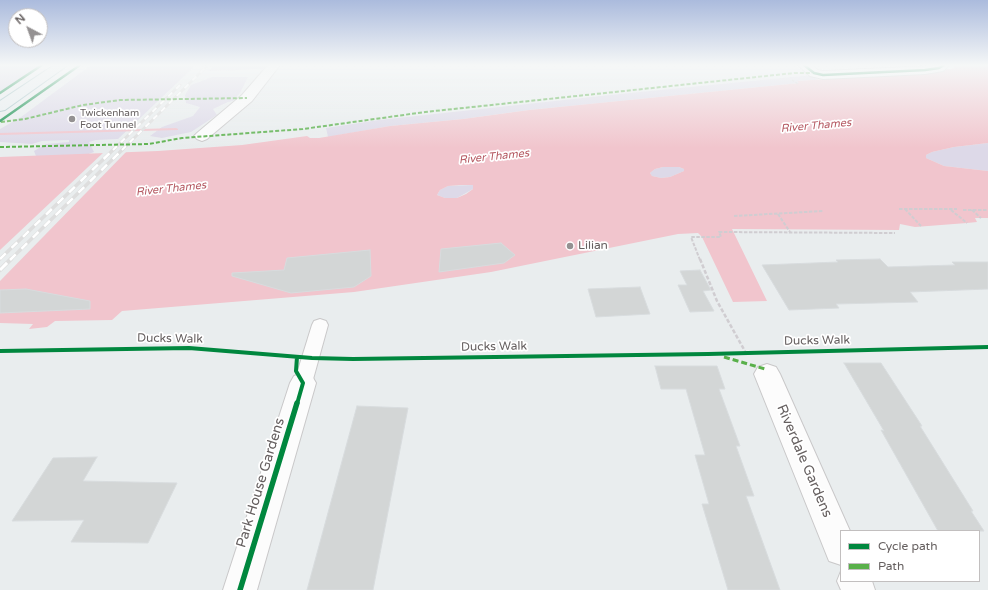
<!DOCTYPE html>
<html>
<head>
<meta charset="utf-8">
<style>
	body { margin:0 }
	#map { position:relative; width:988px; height:590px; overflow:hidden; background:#e9edee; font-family:"Varela Round",sans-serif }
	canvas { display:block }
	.legend { position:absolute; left:840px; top:530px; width:140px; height:52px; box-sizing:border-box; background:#fff; border:1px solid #c2bfbf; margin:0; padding:5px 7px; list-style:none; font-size:12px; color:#666060 }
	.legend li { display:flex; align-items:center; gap:8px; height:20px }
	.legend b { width:20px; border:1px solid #c2bfbf }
	.north { position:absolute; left:8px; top:8px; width:40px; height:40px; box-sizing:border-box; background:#fff; border:1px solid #c2bfbf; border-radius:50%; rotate:319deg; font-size:11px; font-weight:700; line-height:16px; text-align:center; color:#666060 }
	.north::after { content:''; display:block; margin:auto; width:14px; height:18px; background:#949192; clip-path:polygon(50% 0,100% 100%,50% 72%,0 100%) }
</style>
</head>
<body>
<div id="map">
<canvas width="988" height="590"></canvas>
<ul class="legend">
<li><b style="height:5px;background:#00873e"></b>Cycle path</li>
<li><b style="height:5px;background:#59b04a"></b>Path</li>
</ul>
<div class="north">N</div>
</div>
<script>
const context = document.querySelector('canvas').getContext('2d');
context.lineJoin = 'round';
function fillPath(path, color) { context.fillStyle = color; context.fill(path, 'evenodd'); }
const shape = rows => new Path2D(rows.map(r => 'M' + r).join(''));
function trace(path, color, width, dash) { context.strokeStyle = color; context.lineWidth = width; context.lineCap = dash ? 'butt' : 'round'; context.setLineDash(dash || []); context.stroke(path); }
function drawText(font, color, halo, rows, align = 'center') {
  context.font = font + ' "Varela Round",sans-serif'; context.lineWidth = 3.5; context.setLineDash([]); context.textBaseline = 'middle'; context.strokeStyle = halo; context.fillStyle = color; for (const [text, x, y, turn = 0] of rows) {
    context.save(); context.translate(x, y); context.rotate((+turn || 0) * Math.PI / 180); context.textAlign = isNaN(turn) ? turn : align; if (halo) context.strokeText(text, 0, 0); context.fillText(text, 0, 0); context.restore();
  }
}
fillPath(shape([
	[0,65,41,65,0,92],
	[91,65,196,65,118,139,96,140,89,142,94,152,62,164,38,161,34,151,46,144,69,142,69,140,42,141,32,144,0,142,0,129,21,117],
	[214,65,267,65,263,69,208,71],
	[811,75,818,80,797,81,800,83,529,110,463,119,390,126,328,137,326,128,379,120,610,95],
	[212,77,248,77,240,93,233,101,228,102,213,109,217,115,191,132,162,138,150,136,162,127,193,116,200,107,186,103,185,95,191,85],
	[988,143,988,171,944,166,926,158,926,155,932,152,954,147],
	[663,167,679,167,684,169,684,171,670,177,661,178,652,176,650,173,655,169],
	[473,185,473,189,457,198,445,198,437,195,440,190,448,186]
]), '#ddd9e8');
fillPath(shape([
	[954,65,988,65,988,143,954,147,932,152,926,155,926,158,944,166,988,171,988,218,975,218,977,222,967,223,915,227,900,224,899,230,732,229,767,301,733,302,702,237,698,233,678,234,491,272,354,292,122,311,112,320,55,321,47,327,29,329,33,324,0,323,0,157,158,151,242,145,307,136,310,138,319,138,390,126,463,119,529,110,799,83,797,81,932,72,954,68],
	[663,167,679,167,684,169,684,171,670,177,661,178,652,176,650,173,655,169],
	[461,185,473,185,473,189,466,194,457,198,445,198,437,195,440,190,448,186]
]), '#f1c5cd');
fillPath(shape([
	[128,150,0,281,0,250,104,152]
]), '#e9edee');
fillPath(shape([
	[176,128,178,129,178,130,0,135,0,133,176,128]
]), '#f1c5cd');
const building = shape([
	[501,243,515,255,504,263,439,272,441,249,501,243],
	[370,250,371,276,354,287,291,293,232,276,232,273,284,270,287,258,370,250],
	[880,259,888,267,955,265,952,262,988,262,988,289,910,292,918,302,836,304,839,308,789,310,762,265,838,262,836,260,880,259],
	[700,270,711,290,703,291,714,311,690,312,678,285,687,285,680,271,700,270],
	[640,287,650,314,596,317,588,289,640,287],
	[26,289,90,301,90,309,0,313,0,290,26,289],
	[844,363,881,363,922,426,920,426,973,511,971,511,984,531,938,531,881,430,884,431,844,363],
	[655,366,717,366,725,389,719,389,740,446,736,446,754,496,746,496,780,590,728,590,702,504,709,504,695,455,705,455,686,389,661,389,655,366],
	[357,406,408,408,373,590,307,590,357,406],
	[97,457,83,481,177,483,148,543,71,542,84,520,12,521,53,458,97,457]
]);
fillPath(building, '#d3d6d6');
trace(building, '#d8dcde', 1);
const service = shape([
	[320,319,326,321,328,325,312,383,309,388,303,390,297,388,294,383,312,325,314,321,320,319]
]);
const minor = shape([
	[268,65,280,65,252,101,207,139,202,141,197,139,194,136,197,133,242,95,268,65],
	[798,65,811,65,818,70,823,71,950,65,943,71,925,74,823,79,810,76,798,65],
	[767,364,776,367,780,374,850,531,841,531,841,565,829,561,754,374,758,367,767,364],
	[303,373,312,376,316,383,257,590,223,590,290,383,294,376,303,373],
	[841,571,841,581,872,581,875,590,841,590,837,581,841,571]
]);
const trunk = shape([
	[54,65,68,65,5,110,0,111,0,101,54,65]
]);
trace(service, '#c9c8c9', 2);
trace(minor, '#c9c8c9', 2);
trace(trunk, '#9bbec1', 2);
trace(shape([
	[792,80,798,84]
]), '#d0cdd1', 1.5, [2.5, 1.5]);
trace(shape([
	[899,209,957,209],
	[905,209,921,226],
	[951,210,967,223],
	[963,210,988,210],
	[972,210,981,218],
	[778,214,790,232],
	[734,216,823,211],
	[700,260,691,237,721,237,719,232,895,233]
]), '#d0cdd1', 2, [3.5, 1.5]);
trace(shape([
	[700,259,717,301,746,353]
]), '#d0cdd1', 2.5, [4, 2]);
fillPath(service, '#fcfcfc');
fillPath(minor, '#fcfcfc');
fillPath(trunk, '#e8eef0');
const railFar2 = shape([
	[113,150,180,85],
	[122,150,208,65]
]);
const railFar1 = shape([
	[0,259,114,149],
	[10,260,123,149]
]);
const rail = shape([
	[0,270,11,259]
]);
trace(railFar2, '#dedede', 3);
trace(railFar1, '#dedede', 3.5);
trace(rail, '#dedede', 4.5);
trace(railFar2, '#fff', 2, [5.5]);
trace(railFar1, '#fff', 2.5, [8]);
trace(rail, '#fff', 3, [10]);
trace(shape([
	[1,122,25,119,83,105,120,100,247,98],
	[0,147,149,144,182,138,303,129,425,112,794,73,812,73]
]), '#59b04a', 2, [4, 2]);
trace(shape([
	[724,357,765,369]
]), '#59b04a', 3, [6, 3]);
trace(shape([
	[804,65,814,73,823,75,925,70,939,68,944,65],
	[0,93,42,65],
	[0,121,80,65]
]), '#00873e', 2.5);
trace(shape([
	[0,351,189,348,312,358,353,359,708,354,988,347],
	[297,404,303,383,296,371,297,357]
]), '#00873e', 4);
trace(shape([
	[240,590,297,403]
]), '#00873e', 5.5);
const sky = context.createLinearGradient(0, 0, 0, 148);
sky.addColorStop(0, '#abbbdd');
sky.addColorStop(0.44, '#f5f7f7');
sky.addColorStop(1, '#f5f7f700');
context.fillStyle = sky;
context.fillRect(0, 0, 988, 148);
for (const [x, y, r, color] of [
	[72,119,4,"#949192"],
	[570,246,4,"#949192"]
]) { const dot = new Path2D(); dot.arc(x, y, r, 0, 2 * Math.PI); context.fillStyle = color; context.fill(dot); trace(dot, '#fff', 1.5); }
drawText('10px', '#666060', '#fff', [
	["Twickenham",80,113],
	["Foot Tunnel",80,125]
], 'left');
drawText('italic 11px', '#b55962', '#fff', [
	["River Thames",816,126,-5],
	["River Thames",494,157,-6],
	["River Thames",171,189,-6]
]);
drawText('12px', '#666060', '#fff', [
	["Lilian",578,246]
], 'left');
drawText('12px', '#666060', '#fff', [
	["Ducks Walk",170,339,1],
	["Ducks Walk",817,341,-1],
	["Ducks Walk",494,347,-1]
]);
drawText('14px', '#666060', '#fff', [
	["Riverdale Gardens",804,461,67],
	["Park House Gardens",261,483,-73]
]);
</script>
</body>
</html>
